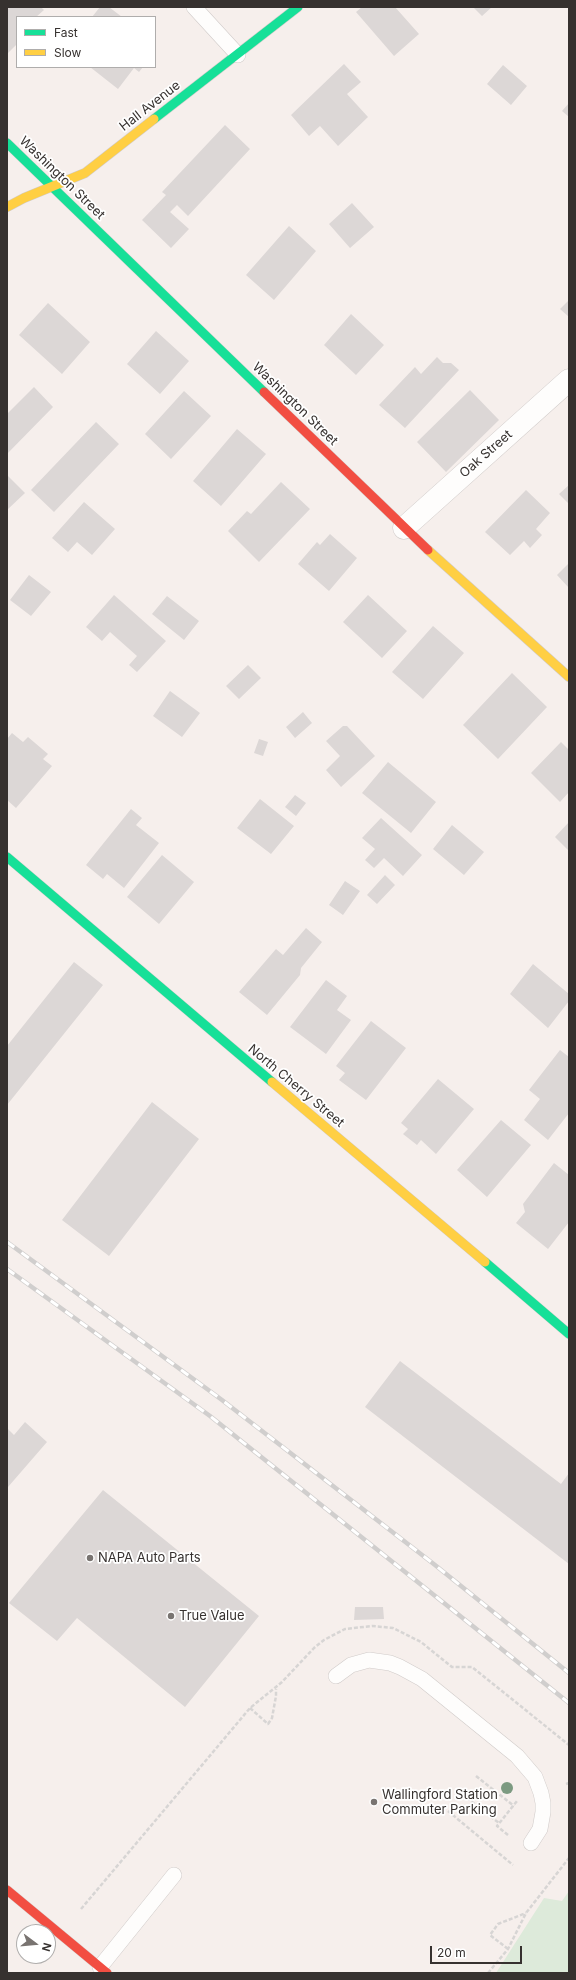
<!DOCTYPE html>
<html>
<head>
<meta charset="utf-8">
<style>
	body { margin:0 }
	#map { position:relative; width:576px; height:1980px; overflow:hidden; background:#f6efec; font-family:Inter,sans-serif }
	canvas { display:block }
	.frame { position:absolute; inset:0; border:8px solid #36312f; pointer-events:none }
	.legend { position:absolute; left:16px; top:16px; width:140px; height:52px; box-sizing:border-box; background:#fff; border:1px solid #afadac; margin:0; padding:5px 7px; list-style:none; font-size:12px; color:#36312f }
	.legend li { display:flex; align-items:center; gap:8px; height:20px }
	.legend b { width:20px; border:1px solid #afadac }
	.north { position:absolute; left:16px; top:1924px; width:40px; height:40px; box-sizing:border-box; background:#fff; border:1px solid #afadac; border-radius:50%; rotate:106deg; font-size:11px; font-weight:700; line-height:16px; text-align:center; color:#36312f }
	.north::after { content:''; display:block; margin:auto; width:14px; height:18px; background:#797471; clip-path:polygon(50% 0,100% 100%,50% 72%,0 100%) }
	.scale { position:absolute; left:430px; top:1946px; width:92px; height:18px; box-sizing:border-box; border:2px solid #36312f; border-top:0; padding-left:5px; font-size:12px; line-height:14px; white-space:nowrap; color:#36312f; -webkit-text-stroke:3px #fff; paint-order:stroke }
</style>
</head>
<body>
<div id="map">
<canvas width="576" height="1980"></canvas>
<div class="frame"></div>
<ul class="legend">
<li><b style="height:5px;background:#16e098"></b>Fast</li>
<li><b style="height:5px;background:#ffcf43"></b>Slow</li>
</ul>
<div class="north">N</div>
<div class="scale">20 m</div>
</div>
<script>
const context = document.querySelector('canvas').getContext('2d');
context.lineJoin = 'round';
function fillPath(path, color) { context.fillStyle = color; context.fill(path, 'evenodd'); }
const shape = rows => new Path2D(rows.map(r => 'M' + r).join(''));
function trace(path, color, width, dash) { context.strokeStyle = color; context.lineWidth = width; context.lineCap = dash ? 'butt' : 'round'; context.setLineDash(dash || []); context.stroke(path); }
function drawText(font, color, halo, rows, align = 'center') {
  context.font = font + ' Inter,sans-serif'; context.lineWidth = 3.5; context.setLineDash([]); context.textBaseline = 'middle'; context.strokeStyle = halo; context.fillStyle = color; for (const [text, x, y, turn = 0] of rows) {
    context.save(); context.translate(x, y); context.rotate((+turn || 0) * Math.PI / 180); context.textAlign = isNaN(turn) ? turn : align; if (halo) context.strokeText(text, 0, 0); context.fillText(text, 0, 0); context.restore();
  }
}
fillPath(shape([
	[569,1891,569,1973,496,1973,544,1898,562,1901]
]), '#ddeada');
fillPath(shape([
	[7,7,41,7,44,10,36,17,17,17,17,44,7,54],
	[100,7,109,7,122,17,92,17],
	[362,7,395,7,419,34,394,56,356,12],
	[473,7,492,7,482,16],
	[344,64,361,82,347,94,368,117,338,146,320,126,309,136,291,115],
	[503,65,527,86,511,105,487,84],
	[90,67,143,67,139,72,134,68,118,89],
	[569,103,569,117,562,111],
	[225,125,250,149,188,216,177,205,170,212,189,229,171,248,142,220,166,195,162,192],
	[352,203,374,227,350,248,329,224],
	[289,226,316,251,274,300,246,275],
	[569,300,569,317,560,309],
	[48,303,90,342,62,374,19,335],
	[351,314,384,345,356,375,324,345],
	[156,331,189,361,160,394,127,364],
	[437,357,443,363,451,363,459,370,405,428,379,405,415,367,421,374],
	[34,387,53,407,7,454,7,414],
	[470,390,499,420,446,472,417,442],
	[184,391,211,416,171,459,145,434],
	[96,422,119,444,54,512,31,490],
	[237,429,266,454,221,506,193,481],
	[7,475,25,493,7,510],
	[281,482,310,509,259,562,228,531,247,511,251,514],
	[569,485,569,504,559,494],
	[526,490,550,513,536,529,542,535,530,548,524,541,510,555,485,532],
	[84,502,115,529,92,555,77,542,68,552,52,538],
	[330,534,357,558,329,591,298,564,317,542,320,545],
	[569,563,569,588,557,575],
	[29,575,51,592,31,616,10,600],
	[114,595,166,641,137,672,129,665,137,656,110,632,102,641,86,627],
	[368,595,407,631,382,658,343,622],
	[167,596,199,621,184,640,152,614],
	[433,626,464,653,423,699,392,672],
	[248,665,261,678,239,699,226,686],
	[512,673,547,707,498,759,463,725],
	[170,691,200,713,182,737,153,716],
	[303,712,312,723,295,738,286,727],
	[343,726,347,726,375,756,341,787,326,770,340,756,326,741],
	[12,733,23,742,28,737,48,754,43,759,52,766,16,808,7,800,7,739],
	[259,739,268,742,263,756,254,753],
	[561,742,569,750,569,792,560,802,531,773],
	[388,762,436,802,411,833,362,793],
	[295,795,306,803,296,816,285,807],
	[260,799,294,826,271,854,237,828],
	[131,809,142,818,136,825,159,843,124,888,107,874,103,879,86,865],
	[381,818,422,855,403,876,384,858,374,868,365,860,375,849,362,838],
	[569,822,569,851,555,837],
	[452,825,484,852,464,875,433,849],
	[162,855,194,882,159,924,127,897],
	[385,875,395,885,377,904,367,895],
	[345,881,360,891,343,915,329,905],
	[306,928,322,942,301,968,300,975,267,1015,239,992,276,949,283,955],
	[74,962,103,985,7,1105,7,1046],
	[533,964,569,994,569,1001,548,1028,510,994],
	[326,980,347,996,337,1010,351,1020,326,1054,290,1027],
	[371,1021,406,1048,366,1100,339,1080,345,1073,336,1066],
	[560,1050,569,1057,569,1113,548,1140,524,1120,540,1099,529,1090],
	[438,1079,474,1109,436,1154,421,1140,417,1145,403,1134,408,1129,401,1123],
	[152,1102,199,1139,109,1256,62,1220],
	[501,1120,531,1145,487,1197,457,1170],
	[554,1163,569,1175,569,1222,548,1249,516,1223,525,1212,523,1204],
	[400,1361,561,1484,569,1473,569,1564,365,1407],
	[25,1422,47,1442,8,1487,7,1485,7,1428,14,1435],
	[103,1490,259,1616,185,1707,77,1618,57,1641,9,1603],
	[355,1607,383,1607,384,1619,354,1620]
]), '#dcd7d6');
const lane = shape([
	[194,7,238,55],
	[336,1676,351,1665,369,1660,390,1663,400,1667,422,1679,517,1756,535,1777,541,1793,543,1803,543,1812,540,1829,531,1843],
	[100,1967,174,1875]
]);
const street = shape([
	[404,528,569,380]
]);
const fast = shape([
	[154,119,298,7],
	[7,143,264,392],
	[7,857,272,1082],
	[485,1262,569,1334]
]);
const slow = shape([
	[7,207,24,198,85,173,154,119],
	[428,550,569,677],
	[272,1082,485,1262]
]);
const jam = shape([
	[264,392,428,550],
	[7,1890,107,1973]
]);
trace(lane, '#d0cbc9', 16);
trace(street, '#d0cbc9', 23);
trace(fast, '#d0cbc9', 10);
trace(slow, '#d0cbc9', 10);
trace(jam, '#d0cbc9', 10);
trace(shape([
	[250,1708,268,1724,272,1718,276,1696,276,1689],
	[476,1776,514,1806],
	[566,1784,569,1783],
	[462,1794,499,1823],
	[448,1811,513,1865],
	[508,1835,497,1826,517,1801],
	[81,1909,250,1708,282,1682,314,1648,324,1640,345,1629,372,1626,393,1628,421,1642,452,1667,472,1667,569,1745],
	[508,1949,490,1935,498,1924,526,1913],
	[488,1973,508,1949,526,1913,569,1858]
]), '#d7d5d4', 2.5, [4, 2]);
trace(lane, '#fefdfc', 15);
trace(street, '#fefdfc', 22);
trace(fast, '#16e098', 9);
trace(slow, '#ffcf43', 9);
trace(jam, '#f24e42', 9);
const rail = shape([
	[7,1242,222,1400,435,1565,569,1673],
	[7,1269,210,1416,569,1703]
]);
trace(rail, '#d0cecd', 4.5);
trace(rail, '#fff', 3, [9]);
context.fillStyle = '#7c9a81';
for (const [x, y] of [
	[507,1788]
]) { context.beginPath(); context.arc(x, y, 6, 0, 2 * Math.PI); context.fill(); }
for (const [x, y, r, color] of [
	[90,1558,4,"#797471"],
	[171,1616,4,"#797471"],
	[374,1802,4,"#797471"]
]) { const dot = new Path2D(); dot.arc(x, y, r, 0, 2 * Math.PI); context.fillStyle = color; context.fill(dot); trace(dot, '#fff', 1.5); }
drawText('13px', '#36312f', '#fff', [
	["Hall Avenue",150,106,-38],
	["Washington Street",62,178,44],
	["Washington Street",295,404,44],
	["Oak Street",486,454,-41],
	["North Cherry Street",296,1086,40]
]);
drawText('13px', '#36312f', '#fff', [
	["NAPA Auto Parts",98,1558],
	["True Value",179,1616],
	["Wallingford Station",382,1795],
	["Commuter Parking",382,1810]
], 'left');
</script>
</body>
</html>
